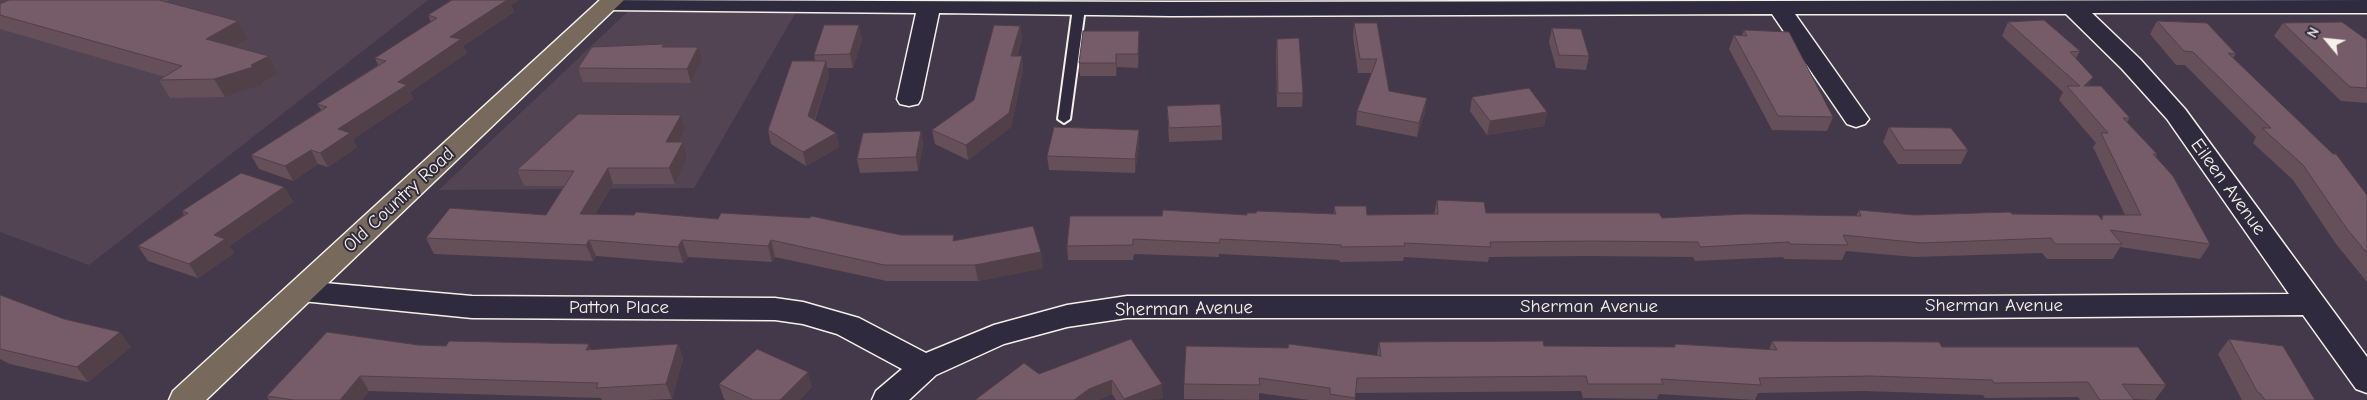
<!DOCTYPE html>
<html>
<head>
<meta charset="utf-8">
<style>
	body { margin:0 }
	#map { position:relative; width:2367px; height:400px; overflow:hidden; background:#44394a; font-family:"Comic Neue",sans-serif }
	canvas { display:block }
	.north { position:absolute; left:2302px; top:15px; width:50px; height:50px; -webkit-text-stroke:4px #2f2a3d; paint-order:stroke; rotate:298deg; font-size:14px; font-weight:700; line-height:20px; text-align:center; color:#f4f1e8 }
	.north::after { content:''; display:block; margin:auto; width:18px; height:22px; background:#f4f1e8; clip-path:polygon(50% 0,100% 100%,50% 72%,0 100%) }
</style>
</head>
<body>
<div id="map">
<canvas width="2367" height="400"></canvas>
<div class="north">N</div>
</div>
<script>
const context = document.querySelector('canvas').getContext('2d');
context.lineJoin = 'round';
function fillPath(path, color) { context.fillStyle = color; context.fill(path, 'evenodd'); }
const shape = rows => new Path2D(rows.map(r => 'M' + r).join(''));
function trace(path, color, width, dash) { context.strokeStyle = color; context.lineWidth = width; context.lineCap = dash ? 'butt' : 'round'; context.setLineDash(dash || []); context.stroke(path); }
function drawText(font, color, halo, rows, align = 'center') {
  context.font = font + ' "Comic Neue",sans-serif'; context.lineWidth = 4; context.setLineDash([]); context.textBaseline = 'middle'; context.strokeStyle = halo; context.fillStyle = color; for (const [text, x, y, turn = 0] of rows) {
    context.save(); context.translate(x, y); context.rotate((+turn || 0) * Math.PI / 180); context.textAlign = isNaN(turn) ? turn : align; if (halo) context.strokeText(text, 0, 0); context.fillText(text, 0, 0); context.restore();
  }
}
fillPath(shape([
	[0,0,428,0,89,265,0,232],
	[640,0,803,0,694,188,439,190]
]), '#534453');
const service = shape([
	[1079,5,1085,8,1070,119,1064,123,1058,119,1073,8,1079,5]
]);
const minor = shape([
	[600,0,1171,2,2367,0,2367,13,2092,13,2140,59,2185,109,2367,357,2367,393,2356,389,2303,315,1964,318,1127,318,1067,327,1004,344,936,375,909,400,872,400,876,391,902,369,837,334,803,324,775,320,472,318,302,301,291,298,287,291,291,284,302,281,472,296,775,298,803,302,859,318,926,353,994,325,1067,305,1127,296,1964,296,2289,294,2167,119,2122,69,2066,14,1795,14,1869,119,1865,124,1856,127,1847,124,1772,14,1171,16,939,13,921,99,918,104,909,106,900,104,897,99,916,13,609,10,601,8,598,3,600,0]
]);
const primary = shape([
	[600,0,624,0,206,400,169,400,173,391,600,0]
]);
trace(service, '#f4f1e8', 4);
trace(minor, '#f4f1e8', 3);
trace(primary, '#f4f1e8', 3);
fillPath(service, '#2f2a3d');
fillPath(minor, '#2f2a3d');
fillPath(primary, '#77695c');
fillPath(shape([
	[169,0,166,2,238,21,248,39,234,47,278,74,262,83,263,85,225,97,170,98,159,80,165,77,0,29,0,4],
	[452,0,519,0,511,5,514,12,463,46,467,53,410,92,413,99,353,139,357,147,328,167,318,164,293,181,259,169,251,155,321,110,317,104,378,65,375,58,431,22,428,15],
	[2157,21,2236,54,2233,58,2367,195,2367,282,2336,244,2293,180,2253,143,2256,137,2185,65,2176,65,2150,34],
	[2008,22,2080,51,2076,58,2088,86,2130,118,2127,122,2157,154,2156,156,2210,244,2200,259,2120,247,2113,259,2047,259,2042,253,1914,257,1846,251,1842,260,1784,259,1783,257,1695,261,1693,257,1587,256,1489,257,1488,262,1404,257,1403,261,1340,262,1339,260,1219,254,1219,257,1134,254,1133,260,1068,260,1067,246,1162,216,1334,214,1334,206,1367,215,1434,214,1437,200,1486,213,1662,218,1856,216,1859,210,1914,215,2012,214,2101,218,2103,215,2125,215,2093,147,2096,143,2059,100,2063,92,2002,36],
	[1354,23,1377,23,1389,91,1425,112,1417,137,1356,125,1357,111,1372,73,1358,73,1353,36],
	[2283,23,2367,40,2367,103,2341,101,2274,36],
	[1020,26,1022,39,1017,56,1022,56,1023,70,1011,127,968,160,935,144,932,130,974,100],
	[1552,28,1589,56,1586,70,1556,68,1549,42],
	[1744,30,1833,117,1827,131,1772,130,1729,49,1734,35,1742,36],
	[1139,31,1139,45,1138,68,1117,67,1116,76,1080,76,1079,63],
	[862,39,853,68,827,68,829,75,815,120,836,133,839,147,806,166,771,144,768,130,815,61,814,55],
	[1277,39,1303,93,1302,107,1277,107,1276,52],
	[665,47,702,61,691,83,583,82,578,68],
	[1472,97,1547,112,1544,126,1487,135,1470,111],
	[1167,106,1222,126,1222,140,1169,142],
	[1889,127,1968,150,1961,164,1898,164,1883,142],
	[685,130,679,142,687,158,675,184,613,184,595,214,901,235,955,241,1041,252,1043,268,978,281,887,281,775,257,772,262,688,257,683,263,596,256,593,261,434,254,426,238,546,215,564,186,524,186,517,170],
	[1139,130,1139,144,1135,173,1049,170,1047,156],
	[921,131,923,145,918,171,860,173,857,159],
	[284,187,293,202,229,246,234,253,198,278,148,261,138,246,184,215,182,211],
	[0,295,131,347,88,382,10,364,0,359],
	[1131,339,1163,399,1116,400,1112,394,1098,400,975,400,1039,374],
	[2229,339,2315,400,2242,400,2218,354],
	[1772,341,1942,347,2166,385,2155,400,2133,399,2134,400,2080,400,2078,397,1985,398,1983,395,1864,391,1758,393,1755,400,1659,394,1657,399,1583,398,1581,391,1356,393,1355,400,1309,400,1259,393,1259,400,1184,399,1184,384,1288,348,1377,355,1379,342,1544,346,1674,347,1675,344,1769,350],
	[589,344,591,350,678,344,683,359,672,399,646,400,602,400,601,398,369,391,362,400,269,400,267,396,418,345,446,346],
	[719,384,812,387,799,400,726,400,724,399]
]), '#654f59');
fillPath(shape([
	[500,0,519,0,511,5,514,12,463,46,467,53,410,92,413,99,353,139,357,147,328,167,320,153,338,129,450,37],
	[238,21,248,39,216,57,206,39],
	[859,25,862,39,853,68,850,54],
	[1020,26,1022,39,1012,70,1011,56],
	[1139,31,1139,45,1138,68,1138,54],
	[698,47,702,61,691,83,687,69],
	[1116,54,1117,67,1116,76],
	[269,56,278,74,262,83,263,85,225,97,214,79,251,65],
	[1022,56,1023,70,1011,127,968,160,966,145],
	[826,61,829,75,811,130,808,116],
	[2093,77,2086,91,2084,86],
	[1427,98,1425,112,1417,137,1419,123],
	[1547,112,1544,126,1487,135,1490,121],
	[681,115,685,130,671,158,666,142],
	[1139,130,1139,144,1135,173,1135,159],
	[921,131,923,145,918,171,916,157],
	[836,133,839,147,806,166,803,152],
	[683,142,687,158,675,184,669,168],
	[311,150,318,164,293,181,285,166],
	[608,168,613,184,586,230,580,214],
	[284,187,293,202,229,246,234,253,198,278,189,264,214,235],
	[589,240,596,256,593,261,586,245],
	[682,240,688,257,683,263,678,247],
	[771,240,775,257,772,262,768,246],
	[1041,252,1043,268,978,281,975,265],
	[120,332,131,347,88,382,77,367],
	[589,344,595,359,586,350],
	[678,344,683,359,672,399,666,384],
	[808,372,812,387,799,400,780,400],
	[360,376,369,391,362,400,340,400],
	[1112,380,1112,394,1098,400,1074,400,1089,389],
	[1162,384,1163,399,1124,400,1124,399]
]), '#524049');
const building = shape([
	[9,0,159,0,238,21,206,39,269,56,251,65,253,67,214,79,159,80,182,66,0,15,0,4,9,0],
	[452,0,507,0,450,37,461,39,398,82,407,85,338,129,350,133,320,153,311,150,285,166,251,155,327,107,317,104,386,61,375,58,437,18,428,15,452,0],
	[2044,20,2080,51,2070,52,2093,77,2084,86,2101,86,2130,118,2123,118,2157,154,2153,154,2173,176,2210,244,2110,230,2122,244,2055,244,2051,238,1921,243,1843,235,1848,245,1790,244,1789,242,1700,247,1698,242,1591,241,1490,242,1491,247,1404,243,1405,246,1341,247,1341,245,1220,239,1219,243,1133,239,1133,245,1067,246,1070,216,1162,216,1163,210,1247,215,1247,213,1256,213,1257,211,1336,214,1334,206,1366,206,1367,215,1438,214,1437,200,1484,202,1486,213,1659,213,1662,218,1745,214,1861,216,1859,210,1914,215,2010,212,2012,214,2098,215,2102,220,2103,215,2141,215,2101,133,2108,133,2067,86,2080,86,2008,22,2044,20],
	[2157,21,2207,23,2236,54,2228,53,2333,154,2336,154,2367,195,2367,253,2347,229,2303,165,2262,128,2271,128,2193,52,2184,51,2157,21],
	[2342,22,2367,40,2367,88,2350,87,2283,23,2342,22],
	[1354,23,1377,23,1389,91,1427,98,1419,123,1357,111,1377,59,1360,59,1354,23],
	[824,25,859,25,850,54,814,55,824,25],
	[994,25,1020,26,1011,56,1022,56,1009,113,966,145,932,130,974,100,994,25],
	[1552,28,1581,29,1589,56,1559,55,1552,28],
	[1744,30,1789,32,1833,117,1778,116,1734,35,1747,36,1744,30],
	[1083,31,1139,31,1138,54,1116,54,1116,63,1079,63,1083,31],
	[1299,38,1303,93,1278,93,1277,39,1299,38],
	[664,44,662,47,698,47,687,69,578,68,592,47,664,44],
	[792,61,826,61,808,116,836,133,803,152,768,130,792,61],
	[1529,88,1547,112,1490,121,1472,97,1529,88],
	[1220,104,1222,126,1169,128,1167,106,1220,104],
	[578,114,681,115,666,142,683,142,669,168,608,168,580,214,634,215,636,212,718,219,721,213,810,218,811,216,901,235,954,235,953,241,1033,226,1041,252,975,265,884,265,771,240,768,246,682,240,678,247,589,240,586,245,426,238,450,208,546,215,574,171,517,170,578,114],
	[1054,127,1139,130,1135,159,1047,156,1054,127],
	[1889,127,1951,128,1968,150,1904,150,1889,127],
	[921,131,916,157,857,159,863,133,921,131],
	[241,173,284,187,214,235,225,239,189,264,138,246,188,213,182,211,241,173],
	[0,295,64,319,120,332,77,367,0,349,0,295],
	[327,332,418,345,446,346,449,341,589,344,586,350,678,344,666,384,596,388,598,383,360,376,340,400,294,400,267,396,327,332],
	[1131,339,1162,384,1124,399,1112,380,1089,389,1074,400,975,400,1024,363,1039,374,1131,339],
	[2229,339,2283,346,2315,400,2265,400,2260,393,2258,393,2229,339],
	[1543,341,1544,346,1675,347,1675,344,1777,350,1772,341,1939,342,1942,347,2138,347,2166,385,2122,384,2134,400,2100,400,2088,382,1994,383,1992,380,1871,376,1759,378,1761,385,1661,379,1663,384,1588,384,1586,376,1357,378,1355,398,1330,394,1330,388,1259,378,1260,385,1184,384,1186,346,1288,348,1289,344,1381,356,1379,342,1543,341],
	[757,349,808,372,780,400,753,400,719,384,757,349]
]);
fillPath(building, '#755c68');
trace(building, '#524049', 1);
drawText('19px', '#f4f1e8', '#2f2a3d', [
	["Eileen Avenue",2228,187,54],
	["Old Country Road",399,200,-43],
	["Sherman Avenue",1994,306],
	["Sherman Avenue",1589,307],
	["Patton Place",619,308],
	["Sherman Avenue",1184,309,-1]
]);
</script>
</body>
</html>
